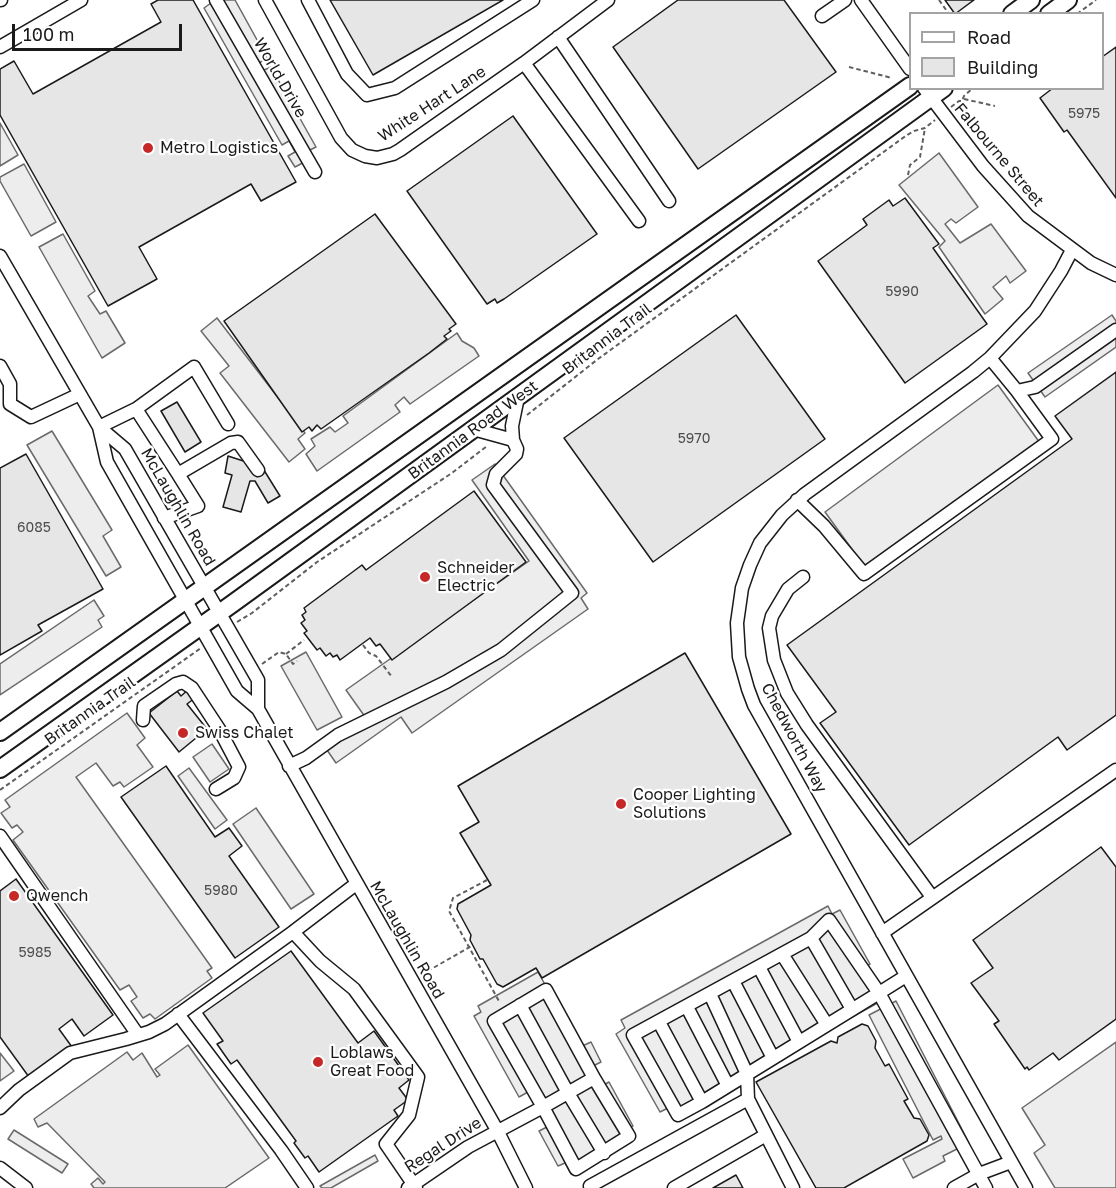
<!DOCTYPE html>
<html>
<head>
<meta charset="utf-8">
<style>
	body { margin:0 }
	#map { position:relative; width:1116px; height:1188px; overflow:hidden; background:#fff; font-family:"Golos Text",sans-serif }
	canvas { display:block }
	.legend { position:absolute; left:909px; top:12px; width:195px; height:78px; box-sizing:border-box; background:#fff; border:2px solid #a3a3a3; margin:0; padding:8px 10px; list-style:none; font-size:18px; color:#1a1a1a }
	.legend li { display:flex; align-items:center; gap:12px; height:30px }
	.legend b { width:30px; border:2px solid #a3a3a3 }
	.scale { position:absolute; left:12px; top:24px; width:170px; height:27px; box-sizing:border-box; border:3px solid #1a1a1a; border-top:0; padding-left:8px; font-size:18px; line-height:21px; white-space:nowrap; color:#1a1a1a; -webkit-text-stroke:4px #fff; paint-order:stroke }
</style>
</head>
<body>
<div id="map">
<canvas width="1116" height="1188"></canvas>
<ul class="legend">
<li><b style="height:8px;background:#fff"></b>Road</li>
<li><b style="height:16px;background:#e6e6e6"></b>Building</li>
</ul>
<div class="scale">100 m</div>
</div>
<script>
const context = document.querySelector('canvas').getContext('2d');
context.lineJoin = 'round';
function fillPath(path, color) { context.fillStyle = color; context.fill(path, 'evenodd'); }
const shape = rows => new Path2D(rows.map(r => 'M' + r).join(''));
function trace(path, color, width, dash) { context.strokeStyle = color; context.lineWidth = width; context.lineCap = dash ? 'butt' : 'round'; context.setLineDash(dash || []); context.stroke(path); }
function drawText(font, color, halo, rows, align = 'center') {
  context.font = font + ' "Golos Text",sans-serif'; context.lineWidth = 4.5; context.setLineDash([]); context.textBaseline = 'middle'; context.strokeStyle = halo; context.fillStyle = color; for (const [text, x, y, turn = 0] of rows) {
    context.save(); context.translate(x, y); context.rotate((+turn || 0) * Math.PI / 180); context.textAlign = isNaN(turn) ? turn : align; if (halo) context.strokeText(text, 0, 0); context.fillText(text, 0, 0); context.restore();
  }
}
const parking = shape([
	[210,0,235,0,267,58,259,63,264,70,271,67,316,147,308,151,312,158,295,167,288,156,295,152,289,141,282,145,204,8,211,3,210,0],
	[0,123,18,155,0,166,0,123],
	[939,153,978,207,956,223,951,219,945,224,960,243,991,224,1026,271,1010,283,1006,276,993,287,1003,299,985,314,939,247,945,241,899,185,939,153],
	[24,164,56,222,31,236,0,181,0,177,24,164],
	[63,234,95,291,88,296,100,314,106,311,125,343,102,358,39,247,63,234],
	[1112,315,1116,321,1116,347,1045,397,1028,373,1112,315],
	[217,318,305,433,298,439,305,449,289,462,220,373,229,366,201,331,217,318],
	[457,333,462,341,474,348,479,356,410,404,404,397,395,405,400,412,317,471,306,454,315,446,311,439,330,427,335,432,348,423,343,416,457,333],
	[998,385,1040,443,867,570,825,512,998,385],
	[52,431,112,530,103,536,121,567,106,576,27,445,52,431],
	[495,464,587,593,581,598,588,609,412,733,401,717,336,763,327,750,368,721,346,690,529,561,472,480,495,464],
	[94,600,104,616,98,620,102,627,0,695,0,664,94,600],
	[306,652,342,717,317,730,281,666,306,652],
	[127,713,145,738,137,745,153,767,124,787,120,782,113,786,96,763,76,777,212,968,207,971,212,978,155,1019,150,1014,143,1018,131,1001,137,997,129,985,120,990,13,840,23,832,17,825,12,828,1,813,10,807,5,800,127,713],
	[212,744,229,769,210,782,193,757,212,744],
	[189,768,227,820,215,829,178,776,189,768],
	[256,808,314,894,291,909,233,824,256,808],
	[828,906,832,914,840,910,870,964,865,967,883,1000,673,1116,668,1108,660,1112,616,1034,625,1028,621,1020,828,906],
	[538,972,580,1047,591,1042,601,1062,591,1067,602,1086,609,1082,633,1126,627,1129,632,1140,571,1174,565,1163,558,1166,539,1131,547,1127,528,1092,519,1097,474,1016,481,1012,478,1006,538,972],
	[896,1001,969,1143,943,1156,945,1161,913,1178,903,1159,942,1139,941,1136,933,1140,869,1015,896,1001],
	[1116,1042,1116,1188,1055,1188,1034,1153,1045,1145,1022,1108,1116,1042],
	[188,1045,269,1158,225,1188,94,1188,91,1184,98,1178,103,1184,105,1182,47,1123,38,1127,34,1119,127,1052,133,1060,142,1053,157,1077,160,1075,155,1069,188,1045],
	[0,1053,14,1071,0,1081,0,1053],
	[14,1130,68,1164,62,1173,8,1139,14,1130],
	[375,1155,378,1161,331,1188,322,1188,320,1186,375,1155]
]);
fillPath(parking, '#ededed');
trace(parking, '#6a6a6a', 1.5);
const building = shape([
	[158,0,193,0,296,182,261,201,251,184,139,247,157,279,108,306,0,115,0,69,14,61,33,94,161,22,151,4,158,0],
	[330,0,503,0,373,75,330,0],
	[678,0,784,0,836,72,698,169,613,47,678,0],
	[945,0,974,0,955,14,945,0],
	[1116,47,1116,198,1067,130,1064,132,1040,98,1053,88,1102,88,1102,57,1116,47],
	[513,116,597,234,504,299,497,303,495,299,487,304,407,191,513,116],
	[905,198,939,244,933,248,987,324,905,383,818,261,867,225,863,219,889,200,893,206,905,198],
	[375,214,456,324,449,329,451,331,444,336,447,339,429,353,321,429,317,425,312,431,309,427,302,432,224,321,375,214],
	[736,315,825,439,653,562,564,438,736,315],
	[1116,372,1116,715,1067,750,1058,737,909,845,820,723,836,712,787,645,1072,439,1055,416,1116,372],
	[177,402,201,442,185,452,161,411,177,402],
	[26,454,103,589,38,625,42,631,0,655,0,468,26,454],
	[228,456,262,467,280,496,268,503,255,481,250,481,241,512,223,507,232,475,225,473,228,456],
	[474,491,526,562,392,660,380,644,376,646,370,638,340,660,337,655,333,657,330,653,326,656,320,648,317,650,304,633,307,631,301,623,305,620,302,615,306,612,304,608,362,565,366,570,474,491],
	[685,653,791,834,542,978,536,968,503,987,497,984,483,959,480,959,470,940,471,935,457,909,458,904,491,885,460,833,479,822,458,786,685,653],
	[189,689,195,698,187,704,207,729,179,752,149,713,177,691,181,696,189,689],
	[166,766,215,837,229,828,242,846,229,856,279,927,235,958,121,797,166,766],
	[1101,847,1116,867,1116,1019,1059,1060,1053,1053,1029,1070,1027,1067,1025,1069,994,1024,999,1021,971,983,993,968,973,940,1101,847],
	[16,879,113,1015,84,1036,72,1019,59,1029,72,1047,29,1077,0,1037,0,891,16,879],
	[291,951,358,1043,374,1031,409,1080,399,1088,408,1100,394,1110,398,1116,319,1172,308,1156,305,1158,294,1143,296,1141,237,1060,231,1064,217,1044,223,1041,203,1013,291,951],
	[862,1024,868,1026,876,1041,875,1048,885,1066,889,1064,908,1099,904,1101,914,1118,920,1119,929,1135,927,1141,844,1188,816,1188,756,1082,831,1041,837,1043,838,1037,862,1024],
	[736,1175,743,1188,713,1188,736,1175]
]);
fillPath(building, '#e6e6e6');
trace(building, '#1a1a1a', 1.5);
const minor = shape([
	[0,0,1,0],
	[216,0,315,172],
	[265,0,341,138,352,150,365,156,377,158,393,154,400,150,524,63,608,0],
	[308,0,347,74,367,95,395,88,533,0],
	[861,0,910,69],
	[822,16,845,0],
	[558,37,669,201],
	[0,47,81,0],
	[524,63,639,221],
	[924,88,983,166,1028,216,1091,263,1116,275],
	[0,256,99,427,125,449,258,680,258,709],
	[0,366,10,384,10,404,31,417,80,394],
	[1017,391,1035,387,1116,330],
	[136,409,178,474,231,443,238,442,258,470],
	[99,427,107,462,237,691,258,709,497,1130,526,1188],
	[99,427,136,409,194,367,228,424],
	[473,429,513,440],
	[797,500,824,526,864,574,1052,439,1017,391,990,358],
	[164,518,198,506,178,474],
	[803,577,788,589,772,616,769,628,774,660,787,693,807,725,932,897],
	[143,720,144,706,176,684,183,682,192,688,219,729,239,767,234,778,216,789],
	[289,766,306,758,338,735,446,682,501,650,572,593,493,485,496,474,516,454,517,449,513,440,512,426,518,397],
	[0,836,138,1035],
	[293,932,320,961,354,989,418,1077,409,1115,386,1144,416,1188],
	[882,933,1116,770],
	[811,938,852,1009],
	[782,954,827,1025],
	[759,967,799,1042],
	[906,976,879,993,702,1102,678,1115,633,1035,811,938,829,920,879,993,986,1188],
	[733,981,773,1058],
	[710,994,747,1074,748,1099,793,1188],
	[520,1005,568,1093,604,1153],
	[687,1007,728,1086],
	[178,1014,281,1150,307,1188],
	[659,1022,702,1102],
	[0,1108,19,1090,70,1053,126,1039,149,1032,165,1024,293,932,356,884],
	[0,1168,26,1188],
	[408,1188,468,1147,543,1107,594,1078,546,990,494,1021,543,1107,576,1169,629,1136,594,1078],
	[591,1188,590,1186,748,1099],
	[674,1188,766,1135],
	[954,1188,979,1174,1011,1162],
	[1026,1188,754,705,748,689,739,657,737,623,742,588,750,565,760,543,782,515,805,494,973,372,990,358,1035,311,1061,271,1072,250]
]);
const major = shape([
	[1012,14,1031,0],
	[1049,14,1068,0],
	[0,732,910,86],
	[0,769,232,604,944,88]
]);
trace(minor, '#1a1a1a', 15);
trace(major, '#1a1a1a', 20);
trace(shape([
	[939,0,949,14],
	[1077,14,1096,0],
	[849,67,892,78],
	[964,99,995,106],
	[951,107,959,101,962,101,964,96,973,88],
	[908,175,910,165,920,157,925,128],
	[527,415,598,359,907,135,914,131,925,128,935,120],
	[237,622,252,613,317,562,452,473,487,446],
	[363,645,369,653,376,656,392,677],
	[286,654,304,640],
	[262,664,279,652,286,654,293,664,297,661],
	[0,790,201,648],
	[487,880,453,898,449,911,500,1003],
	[421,975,473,945]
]), '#5f5f5f', 2, [4.5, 3]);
trace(minor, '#fff', 12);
trace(major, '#fff', 16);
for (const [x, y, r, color] of [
	[148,148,6,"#c62828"],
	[425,577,6,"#c62828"],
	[183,733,6,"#c62828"],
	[621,804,6,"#c62828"],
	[14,896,6,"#c62828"],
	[318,1062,6,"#c62828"]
]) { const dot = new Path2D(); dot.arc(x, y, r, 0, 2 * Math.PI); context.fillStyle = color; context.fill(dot); trace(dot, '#fff', 2); }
drawText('14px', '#4d4d4d', null, [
	["5975",1084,114],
	["5990",902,292],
	["5970",694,439],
	["6085",34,528],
	["5980",221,891],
	["5985",35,953]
]);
drawText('16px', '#1a1a1a', '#fff', [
	["World Drive",280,78,60],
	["White Hart Lane",432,104,-33],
	["Falbourne Street",999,155,50],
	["Britannia Trail",607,339,-37],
	["Britannia Road West",473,430,-36],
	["McLaughlin Road",178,507,60],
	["Britannia Trail",90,711,-35],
	["Chedworth Way",794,738,62],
	["McLaughlin Road",407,940,60],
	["Regal Drive",443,1145,-33]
]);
drawText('16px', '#1a1a1a', '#fff', [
	["Metro Logistics",160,148],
	["Schneider",437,568],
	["Electric",437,586],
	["Swiss Chalet",195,733],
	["Cooper Lighting",633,795],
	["Solutions",633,813],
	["Qwench",26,896],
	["Loblaws",330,1053],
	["Great Food",330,1071]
], 'left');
</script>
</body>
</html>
